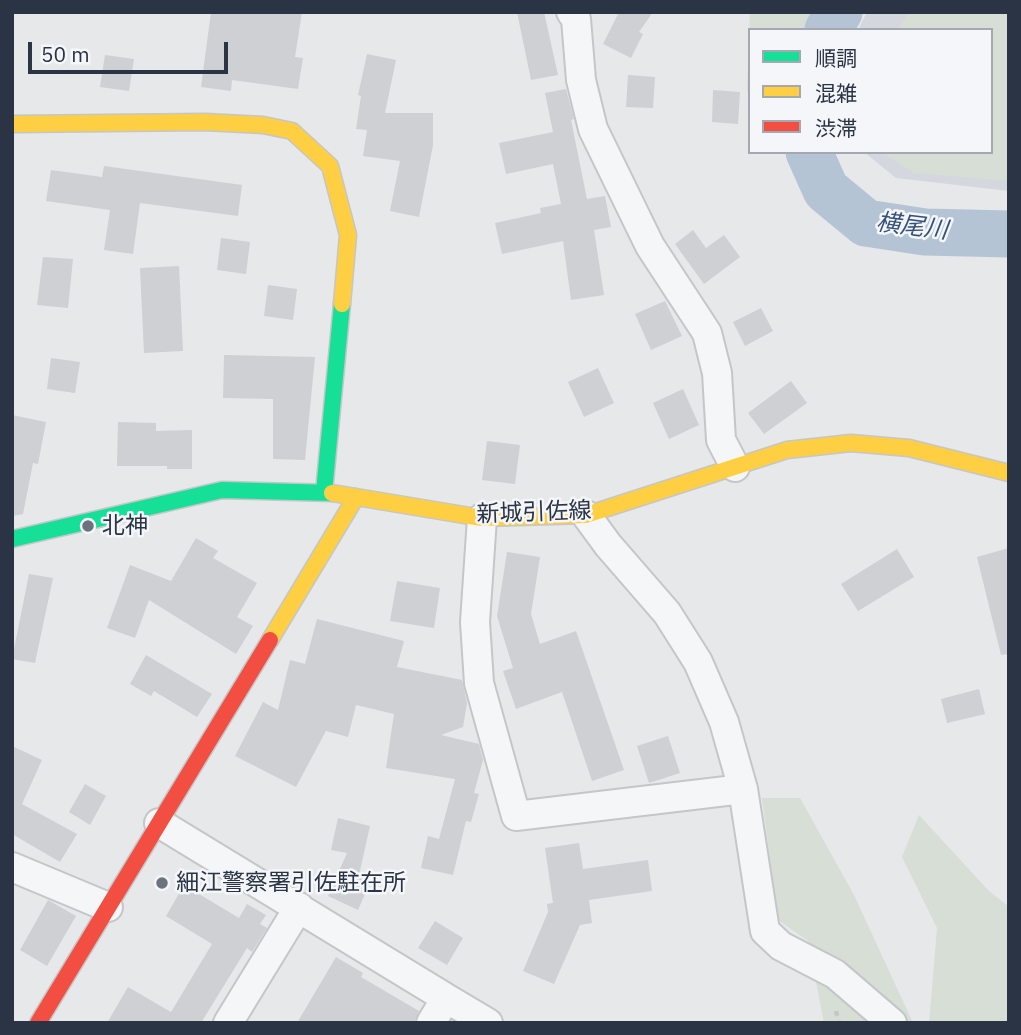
<!DOCTYPE html>
<html>
<head>
<meta charset="utf-8">
<style>
	body { margin:0 }
	#map { position:relative; width:1021px; height:1035px; overflow:hidden; background:#e6e8ea; font-family:"IBM Plex Sans","Noto Sans JP",sans-serif }
	canvas { display:block }
	.frame { position:absolute; inset:0; border:14px solid #2b3445; pointer-events:none }
	.legend { position:absolute; left:748px; top:28px; width:245px; height:126px; box-sizing:border-box; background:#f4f6f9; border:2px solid #a4a8b1; margin:0; padding:9px 12px; list-style:none; font-size:21px; color:#2b3445 }
	.legend li { display:flex; align-items:center; gap:14px; height:35px }
	.legend b { width:35px; border:2px solid #a4a8b1 }
	.scale { position:absolute; left:28px; top:42px; width:200px; height:32px; box-sizing:border-box; border:4px solid #2b3445; border-top:0; padding-left:9px; font-size:21px; line-height:24px; white-space:nowrap; color:#2b3445; -webkit-text-stroke:5px #f4f6f9; paint-order:stroke }
</style>
</head>
<body>
<div id="map">
<canvas width="1021" height="1035"></canvas>
<div class="frame"></div>
<ul class="legend">
<li><b style="height:9px;background:#16e098"></b>順調</li>
<li><b style="height:9px;background:#ffcf43"></b>混雑</li>
<li><b style="height:9px;background:#f24e42"></b>渋滞</li>
</ul>
<div class="scale">50 m</div>
</div>
<script>
const context = document.querySelector('canvas').getContext('2d');
context.lineJoin = 'round';
function fillPath(path, color) { context.fillStyle = color; context.fill(path, 'evenodd'); }
const shape = rows => new Path2D(rows.map(r => 'M' + r).join(''));
function trace(path, color, width, dash) { context.strokeStyle = color; context.lineWidth = width; context.lineCap = dash ? 'butt' : 'round'; context.setLineDash(dash || []); context.stroke(path); }
function drawText(font, color, halo, rows, align = 'center') {
  context.font = font + ' "IBM Plex Sans","Noto Sans JP",sans-serif'; context.lineWidth = 5; context.setLineDash([]); context.textBaseline = 'middle'; context.strokeStyle = halo; context.fillStyle = color; for (const [text, x, y, turn = 0] of rows) {
    context.save(); context.translate(x, y); context.rotate((+turn || 0) * Math.PI / 180); context.textAlign = isNaN(turn) ? turn : align; if (halo) context.strokeText(text, 0, 0); context.fillText(text, 0, 0); context.restore();
  }
}
fillPath(shape([
	[867,12,1009,12,1009,191,896,178,864,152,991,152,991,30,858,30]
]), '#d4d7dd');
fillPath(shape([
	[750,12,864,12,852,30,750,30,750,92,747,91],
	[909,12,1009,12,1009,181,914,173,881,152,991,152,991,30,897,30],
	[762,798,800,798,854,895,913,1023,824,1023,808,941,778,920],
	[919,815,988,890,1009,907,1009,1023,929,1023,937,928,902,857]
]), '#d6ded6');
trace(shape([
	[828,30,839,12],
	[809,152,826,190,866,223,925,232,1009,234]
]), '#b4c4d5', 47);
fillPath(shape([
	[211,12,302,12,295,57,303,58,298,89,232,80,231,91,201,87],
	[517,12,544,12,558,75,531,80],
	[619,12,653,12,639,32,643,34,631,58,603,44],
	[367,54,396,60,385,113,433,113,433,145,419,217,390,211,400,161,363,156,367,130,356,129,361,96,358,95],
	[105,55,134,59,129,91,100,87],
	[628,75,655,77,653,108,626,107],
	[566,89,574,119,571,120,587,199,605,196,611,227,594,230,604,295,571,300,563,241,502,254,495,223,541,213,540,208,561,204,553,164,506,174,499,143,553,132,545,93],
	[713,90,740,92,738,124,712,122],
	[104,166,242,185,238,216,140,203,133,254,104,250,110,210,46,201,51,170,102,177],
	[693,230,706,248,724,235,740,257,704,284,675,244],
	[221,238,250,242,246,274,217,270],
	[43,257,73,259,68,308,37,305],
	[179,266,183,351,144,353,140,268],
	[268,285,297,289,293,320,264,316],
	[665,301,682,336,651,350,635,314],
	[761,308,773,331,745,346,733,322],
	[224,355,315,357,305,460,273,459,273,399,223,398],
	[51,358,80,362,75,393,47,389],
	[598,368,614,403,584,417,568,382],
	[791,381,807,403,764,434,748,413],
	[683,389,699,425,669,439,653,403],
	[12,415,46,422,38,464,33,463,23,514,13,516],
	[118,422,156,423,156,431,192,430,192,469,167,469,167,466,117,466],
	[487,441,520,445,515,484,482,480],
	[196,538,218,551,213,558,257,583,237,617,253,626,236,654,149,600,135,638,107,628,130,565,171,581],
	[1009,548,1009,654,1001,655,977,557],
	[897,549,914,577,858,611,841,584],
	[507,552,540,557,531,614,540,644,576,631,624,770,592,781,562,692,516,709,503,671,513,668,497,616],
	[29,574,53,578,35,663,12,659],
	[397,581,440,588,434,628,390,621],
	[317,619,404,641,397,667,462,680,467,703,463,727,441,735,479,744,483,760,474,793,479,794,471,822,466,821,453,875,421,868,428,836,439,839,455,779,386,768,394,714,356,705,348,737,326,731,296,787,235,756,263,702,278,710,290,660,305,664],
	[146,655,212,694,197,717,154,691,151,696,130,684],
	[979,689,985,714,947,723,941,699],
	[668,736,680,773,649,783,637,746],
	[12,746,42,760,22,804,77,834,60,862,12,834],
	[85,784,106,796,90,825,69,812],
	[338,818,370,826,359,875,371,880,358,910,328,896,347,853,331,850],
	[579,843,583,869,648,860,652,891,589,900,592,923,580,925,554,984,523,971,548,912,547,904,553,903,545,848],
	[184,885,239,918,247,904,266,915,260,924,267,928,252,952,247,948,201,1023,107,1023,128,987,171,1012,212,944,166,916],
	[48,900,76,916,47,966,20,950],
	[435,921,463,938,447,965,418,948],
	[336,957,363,973,361,977,419,1011,414,1023,297,1023]
]), '#ced0d3');
const street = shape([
	[571,12,576,19,581,80,593,129,650,246,707,333,717,373,721,440,735,467],
	[586,515,608,545,667,613,698,662,724,722,743,789,765,931,781,946,835,974,892,1023],
	[482,518,475,622,479,683,516,816,743,789],
	[159,823,446,998,431,1023],
	[12,867,108,907],
	[446,998,488,1023],
	[228,1023,299,907]
]);
const fast = shape([
	[324,492,342,304],
	[12,539,222,490,332,493]
]);
const slow = shape([
	[12,124,205,122,263,125,292,131,330,166,348,235,342,304],
	[332,493,482,518,586,515,787,450,851,443,909,448,1009,473],
	[270,640,356,497]
]);
const jam = shape([
	[38,1023,270,640]
]);
trace(street, '#c4c6c8', 32);
trace(fast, '#c4c6c8', 19);
trace(slow, '#c4c6c8', 19);
trace(jam, '#c4c6c8', 19);
trace(shape([
	[836,1011,839,1023]
]), '#c5c6ca', 4.5, [5, 5]);
trace(street, '#f5f6f7', 28);
trace(fast, '#16e098', 16);
trace(slow, '#ffcf43', 16);
trace(jam, '#f24e42', 16);
for (const [x, y, r, color] of [
	[88,526,7,"#6c737f"],
	[162,883,7,"#6c737f"]
]) { const dot = new Path2D(); dot.arc(x, y, r, 0, 2 * Math.PI); context.fillStyle = color; context.fill(dot); trace(dot, '#f4f6f9', 2.5); }
drawText('23px', '#2b3445', '#f4f6f9', [
	["新城引佐線",534,513,-2]
]);
drawText('23px', '#2b3445', '#f4f6f9', [
	["北神",102,526],
	["細江警察署引佐駐在所",176,883]
], 'left');
drawText('italic 24px', '#34527a', '#f4f6f9', [
	["横尾川",912,227,7]
]);
</script>
</body>
</html>
